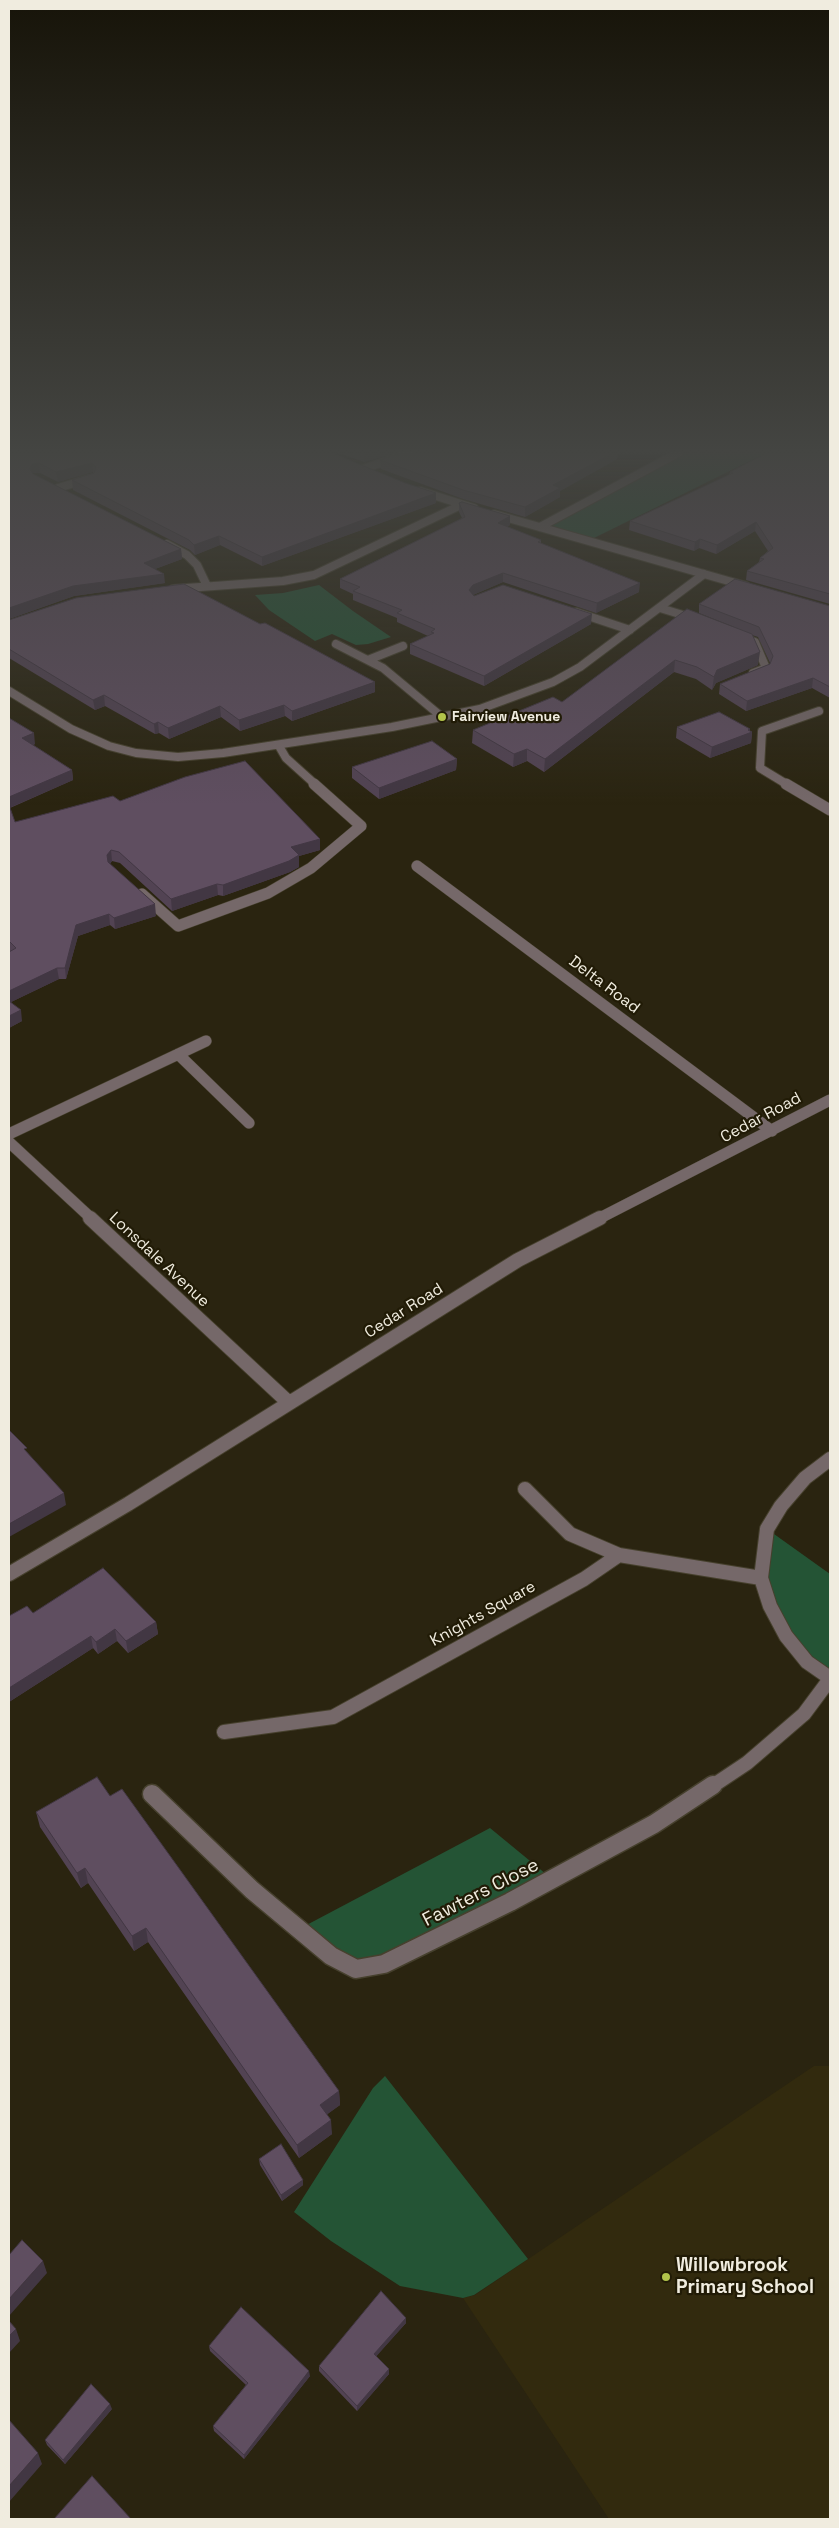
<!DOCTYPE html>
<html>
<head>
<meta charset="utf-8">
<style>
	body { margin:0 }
	#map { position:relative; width:839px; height:2528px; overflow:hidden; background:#2a2410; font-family:"Space Grotesk",sans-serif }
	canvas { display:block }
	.frame { position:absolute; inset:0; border:10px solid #f0ecdf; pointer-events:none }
</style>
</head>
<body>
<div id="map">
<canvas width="839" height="2528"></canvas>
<div class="frame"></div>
</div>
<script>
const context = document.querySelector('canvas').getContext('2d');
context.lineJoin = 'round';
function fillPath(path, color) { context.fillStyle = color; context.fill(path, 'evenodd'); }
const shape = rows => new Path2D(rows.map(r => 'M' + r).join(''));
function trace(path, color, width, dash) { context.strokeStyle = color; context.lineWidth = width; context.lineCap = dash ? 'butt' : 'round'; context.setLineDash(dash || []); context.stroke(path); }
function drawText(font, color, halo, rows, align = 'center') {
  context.font = font + ' "Space Grotesk",sans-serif'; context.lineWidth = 4.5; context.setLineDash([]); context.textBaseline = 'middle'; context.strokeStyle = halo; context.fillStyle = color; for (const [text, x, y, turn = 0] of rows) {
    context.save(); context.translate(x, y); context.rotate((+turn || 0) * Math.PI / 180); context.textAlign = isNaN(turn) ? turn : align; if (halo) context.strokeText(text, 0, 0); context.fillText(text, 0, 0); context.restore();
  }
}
fillPath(shape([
	[814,2066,830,2066,830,2519,609,2519,463,2298,475,2295]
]), '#322a0e');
fillPath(shape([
	[678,453,766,453,590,540,540,527],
	[319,585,353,611,391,637,368,644,356,645,332,634,315,641,269,610,255,595,283,593],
	[767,1529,830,1574,830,1678,786,1636,761,1570],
	[490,1828,552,1879,356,1969,299,1929],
	[385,2076,528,2259,474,2295,463,2298,400,2286,331,2241,294,2212,373,2088]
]), '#245435');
const minorFar3 = shape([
	[363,469,410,453],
	[58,488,88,479],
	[420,491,474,508],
	[494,514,746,586],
	[540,527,678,453],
	[167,544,187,555,197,565,207,586],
	[173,589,283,581,314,575,461,505],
	[660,608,696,619],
	[576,612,630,630],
	[752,641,755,642,766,668,753,673],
	[336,644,383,668,442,717],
	[368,660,403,646],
	[9,691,71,729,109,746,136,753,178,757,223,753,392,727,480,709,553,682,580,667,704,574],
	[279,746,286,758,316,785],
	[788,785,760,768,762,731,819,711]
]);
const minorFar2 = shape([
	[786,784,830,810],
	[417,866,772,1131],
	[142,894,178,926,268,893,311,868,361,826,314,784],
	[178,1054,249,1123],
	[9,1134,206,1041],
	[9,1142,92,1219],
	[598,1219,830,1100]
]);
const minorFar1 = shape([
	[90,1218,288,1402],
	[830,1459,805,1478,781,1506,767,1529,761,1578,770,1606,786,1636,807,1662,830,1678],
	[525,1489,570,1534,619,1555],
	[9,1574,128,1504,518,1260,600,1218],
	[224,1732,333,1717,584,1579,619,1555,761,1578],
	[711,1787,747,1763,804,1714,830,1679]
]);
const minor = shape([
	[152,1794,252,1890,331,1956,356,1969,384,1964,510,1902,654,1824,713,1785]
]);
trace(minorFar3, '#46402d', 10);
trace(minorFar2, '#46402d', 12);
trace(minorFar1, '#46402d', 16);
trace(minor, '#46402d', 21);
trace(minorFar3, '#756869', 8);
trace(minorFar2, '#756869', 11);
trace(minorFar1, '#756869', 14);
trace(minor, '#756869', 18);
fillPath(shape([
	[9,453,436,503,262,566,220,545,195,555,190,550,73,490,72,480,93,473,93,472,58,482,40,473,33,473,33,474,181,549,182,559,155,569,165,583,74,596,9,619],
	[339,453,395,453,364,462],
	[830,453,830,604,746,580,747,571,759,562,760,558,768,551,755,531,716,554,699,548,694,551,629,530,630,521,729,475,730,472],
	[617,459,560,491,560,497,525,517,463,499,381,469,380,460],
	[459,503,510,516,510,525,507,527,541,540,541,543,639,592,596,613,503,582,473,595,474,596,591,624,484,686,410,654,410,644,428,636,397,622,397,618,353,600,353,594,340,588,340,579,462,518,459,512],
	[699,604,830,606,830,698,812,688,746,711,719,694,720,684,770,664,770,663,758,637,752,635,758,665,716,683,712,690,696,679,674,672,544,772,527,761,513,767,472,743,473,730,562,702,734,627,699,613],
	[9,620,375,692,292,721,285,716,240,731,221,717,169,739,159,733,155,734,105,706,95,710,9,658],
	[9,718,35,744,33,745,72,770,73,780,10,808,15,822,120,801,320,839,320,850,299,856,299,867,290,872,223,896,218,895,172,911,120,863,112,861,110,864,156,916,115,929,110,925,78,936,66,979,59,979,11,1002,22,1021,9,1028,10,951,9,950],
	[677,727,752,732,751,743,710,758,676,738],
	[457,759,456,770,379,799,352,778,352,767],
	[33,1613,156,1622,158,1634,128,1653,117,1641,98,1654,93,1648,9,1702,9,1616],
	[110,1796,339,2091,340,2105,327,2114,332,2134,299,2158,148,1942,134,1951,88,1883,81,1888,40,1827,36,1812],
	[259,2159,303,2185,282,2201,260,2165],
	[406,2318,406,2323,376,2356,389,2369,389,2374,357,2411,319,2371,319,2366],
	[209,2346,310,2376,244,2459,214,2431,213,2426,246,2385,210,2351],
	[112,2409,65,2464,47,2445,45,2440]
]), '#524353');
fillPath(shape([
	[364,453,395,453,364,462],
	[613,453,618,453,617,459,560,491,560,497,525,517,525,507,553,485],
	[39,463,40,473,33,473,31,479,30,469,32,464],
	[92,463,93,472,58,482,56,472],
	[436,493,436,503,262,566,262,557],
	[510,516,510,525,498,532,498,523],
	[756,522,755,531,716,554,717,545],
	[219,536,220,545,195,555,194,545],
	[700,539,699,548,694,551,695,542],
	[181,549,182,559,144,573,144,563],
	[503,573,503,582,473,595,469,590,473,585],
	[164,574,165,583,74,596,9,619,9,608,73,586],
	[640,583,639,592,596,613,597,603],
	[592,614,591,624,484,686,484,676],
	[760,652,758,665,716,683,712,690,714,677,717,670],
	[675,660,674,672,544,772,545,759],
	[813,678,812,688,746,711,747,701],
	[375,682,375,692,292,721,292,711],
	[104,695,105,706,95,710,93,700],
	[284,705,285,716,240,731,239,720],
	[220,706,221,717,169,739,168,728],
	[158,722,159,733,155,734,154,724],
	[750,729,750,733,752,732,751,743,710,758,712,747],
	[34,733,35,744,24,749,22,738],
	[527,749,527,761,513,767,514,754],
	[457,759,456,770,379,799,379,788],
	[72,770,73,780,9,808,9,797],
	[320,839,320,850,299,856,299,867,290,872,223,896,223,885,291,847],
	[111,850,112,861,108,866,107,855],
	[217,884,218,895,172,911,171,899],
	[155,904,156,916,115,929,114,918],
	[109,914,110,925,78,936,66,979,65,968,76,925],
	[57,968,59,979,9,1003,9,991],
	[21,1010,22,1021,9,1028,9,1016],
	[64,1493,66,1505,9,1537,9,1524],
	[156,1622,158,1634,128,1653,126,1641],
	[115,1629,117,1641,98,1654,96,1642],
	[91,1636,93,1648,9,1702,9,1688],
	[85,1868,88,1883,81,1888,77,1873],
	[146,1928,148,1942,134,1951,132,1936],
	[339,2091,340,2105,321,2119,320,2105],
	[331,2120,332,2134,299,2158,297,2145],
	[303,2180,303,2185,282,2201,281,2195],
	[43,2261,47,2273,9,2316,9,2299],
	[406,2318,406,2323,374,2359,374,2354],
	[16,2329,20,2341,9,2353,9,2336],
	[389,2369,389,2374,357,2411,357,2406],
	[309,2371,310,2376,244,2459,244,2455],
	[110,2404,112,2409,65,2464,63,2460],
	[38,2453,42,2464,9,2502,9,2486]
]), '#423743');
const building = shape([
	[9,453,332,453,405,483,436,493,262,557,219,536,194,545,189,540,72,480,94,473,96,467,92,463,56,472,39,463,32,464,30,469,33,474,181,549,144,563,164,574,73,586,9,608,9,453],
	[401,453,613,453,553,485,560,488,525,507,463,490,380,460,401,453],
	[767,453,830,453,830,594,747,571,764,559,760,558,773,548,756,522,717,545,700,539,695,542,630,521,733,473,730,472,767,453],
	[462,502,510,516,498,523,541,540,538,542,640,583,597,603,503,573,473,585,469,590,474,596,503,585,592,614,484,676,410,644,434,633,431,632,435,629,397,613,402,610,353,591,360,587,340,579,465,517,459,503,462,502],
	[735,579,830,606,830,687,813,678,747,701,720,684,770,664,773,656,759,627,699,604,735,579],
	[184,584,260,624,265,623,375,682,292,711,284,705,239,720,220,706,168,728,158,722,154,724,104,695,93,700,9,649,9,620,76,598,184,584],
	[687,609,752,634,760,652,717,670,714,677,697,667,675,660,545,759,527,749,514,754,473,730,553,697,562,702,687,609],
	[719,712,750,729,748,730,752,732,712,747,677,727,719,712],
	[9,718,34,733,22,738,72,770,9,797,9,718],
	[432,741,457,759,379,788,352,767,432,741],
	[245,761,320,839,291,847,299,855,289,861,223,885,217,884,171,899,119,852,111,850,107,855,108,862,155,904,114,918,109,914,76,925,65,968,57,968,9,991,9,952,16,948,9,941,9,805,15,822,113,796,120,801,185,777,245,761],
	[9,1001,21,1010,9,1016,9,1001],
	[9,1430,27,1448,24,1449,64,1493,9,1524,9,1430],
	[103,1568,156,1622,126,1641,115,1629,96,1642,91,1636,9,1688,9,1616,27,1606,33,1613,103,1568],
	[97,1777,110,1796,122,1789,339,2091,320,2105,331,2120,297,2145,146,1928,132,1936,85,1868,77,1873,36,1812,97,1777],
	[281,2144,303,2180,281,2195,259,2159,281,2144],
	[22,2240,43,2261,9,2299,9,2255,22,2240],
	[381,2291,406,2318,374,2354,389,2369,357,2406,319,2366,381,2291],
	[241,2307,309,2371,244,2455,213,2426,248,2383,209,2346,241,2307],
	[9,2321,16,2329,9,2336,9,2321],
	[91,2384,110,2404,63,2460,45,2440,91,2384],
	[9,2420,38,2453,9,2486,9,2420],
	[92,2476,131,2519,54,2519,92,2476]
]);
fillPath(building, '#5f4e60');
trace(building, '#423743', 1);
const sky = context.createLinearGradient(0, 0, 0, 806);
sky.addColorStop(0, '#171409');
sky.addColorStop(0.56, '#444542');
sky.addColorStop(1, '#44454200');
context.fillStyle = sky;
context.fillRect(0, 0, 839, 806);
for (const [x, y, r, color] of [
	[442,717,5,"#b2c34b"],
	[666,2277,5,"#b2c34b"]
]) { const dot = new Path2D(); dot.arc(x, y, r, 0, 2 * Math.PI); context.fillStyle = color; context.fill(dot); trace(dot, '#211b06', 2); }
drawText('bold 14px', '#f0ecdf', '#211b06', [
	["Fairview Avenue",452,717]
], 'left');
drawText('16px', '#f0ecdf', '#211b06', [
	["Delta Road",604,985,37],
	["Cedar Road",761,1118,-28],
	["Lonsdale Avenue",159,1260,43],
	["Cedar Road",404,1311,-32],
	["Knights Square",483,1614,-29]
]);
drawText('19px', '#f0ecdf', '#211b06', [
	["Fawters Close",481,1893,-27]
]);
drawText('bold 19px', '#f0ecdf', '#211b06', [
	["Willowbrook",676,2266],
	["Primary School",676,2288]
], 'left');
</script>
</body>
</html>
